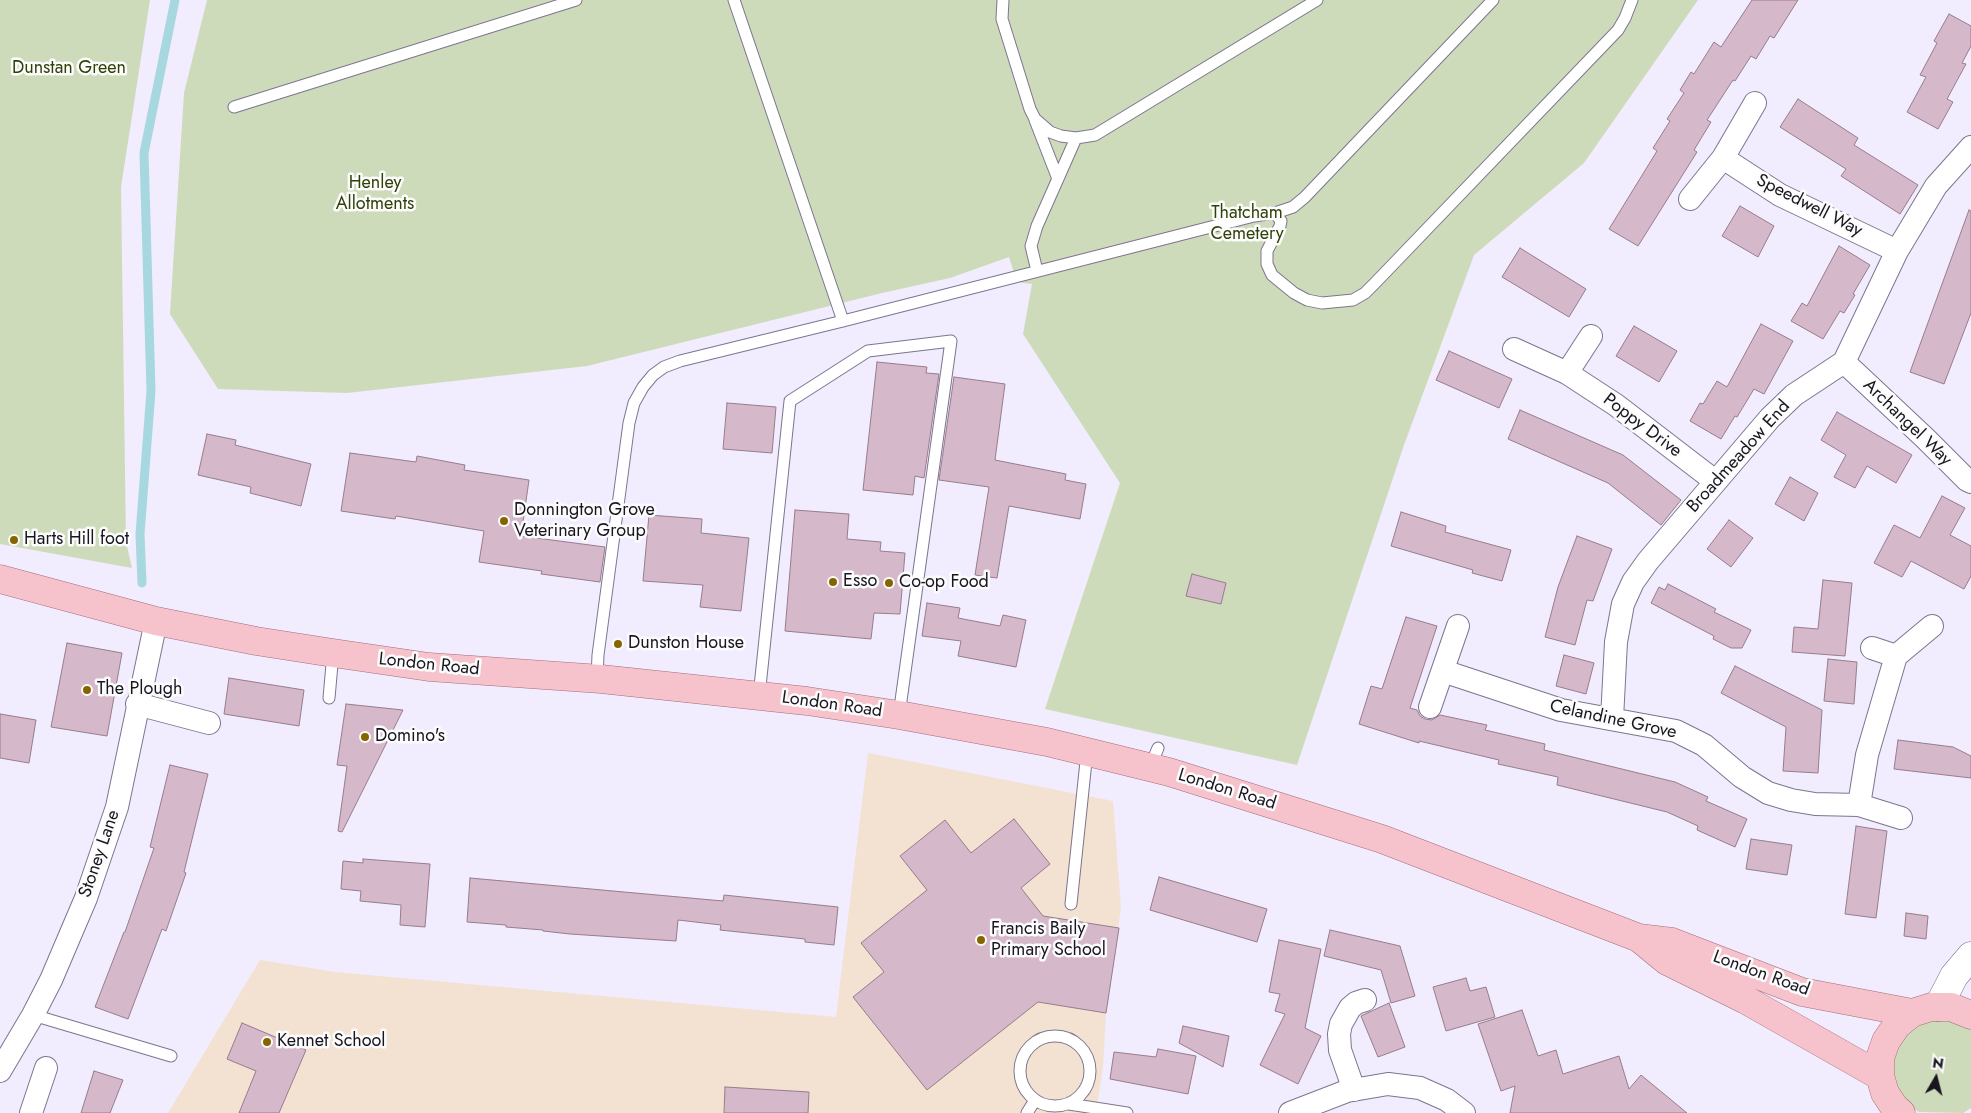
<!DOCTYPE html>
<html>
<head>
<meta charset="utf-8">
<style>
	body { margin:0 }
	#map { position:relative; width:1971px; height:1113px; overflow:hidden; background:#f1ecfe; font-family:Jost,sans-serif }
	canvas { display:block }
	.north { position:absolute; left:1911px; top:1053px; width:50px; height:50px; -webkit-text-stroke:4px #fcfcfc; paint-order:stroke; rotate:8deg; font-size:14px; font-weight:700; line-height:20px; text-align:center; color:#18151f }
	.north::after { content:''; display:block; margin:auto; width:18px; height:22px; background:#18151f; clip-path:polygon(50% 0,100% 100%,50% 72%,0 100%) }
</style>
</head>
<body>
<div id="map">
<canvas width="1971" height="1113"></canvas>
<div class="north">N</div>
</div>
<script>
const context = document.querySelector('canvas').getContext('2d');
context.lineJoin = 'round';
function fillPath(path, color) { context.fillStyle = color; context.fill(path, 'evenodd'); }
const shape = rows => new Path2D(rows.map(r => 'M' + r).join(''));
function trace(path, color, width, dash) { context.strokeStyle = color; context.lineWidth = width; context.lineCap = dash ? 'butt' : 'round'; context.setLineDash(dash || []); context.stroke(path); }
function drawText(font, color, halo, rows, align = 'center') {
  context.font = font + ' Jost,sans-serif'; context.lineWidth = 5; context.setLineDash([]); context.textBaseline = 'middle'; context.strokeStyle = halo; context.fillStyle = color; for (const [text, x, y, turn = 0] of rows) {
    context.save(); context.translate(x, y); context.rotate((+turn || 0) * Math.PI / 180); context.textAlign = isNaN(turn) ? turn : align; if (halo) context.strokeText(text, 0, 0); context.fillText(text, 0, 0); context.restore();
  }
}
fillPath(shape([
	[868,753,1113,801,1121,908,1106,1013,1103,1067,1096,1113,168,1113,260,960,335,972,836,1017]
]), '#f3e2d1');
fillPath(shape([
	[0,0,150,0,121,187,126,542,132,568,0,544],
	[207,0,1698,0,1584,163,1474,255,1404,445,1297,765,1045,709,1120,483,1023,334,1032,284,1017,282,1009,257,950,278,882,293,587,366,347,393,218,389,170,314,184,93],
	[1939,1019,1951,1020,1971,1029,1971,1108,1963,1113,1919,1112,1909,1106,1901,1097,1893,1076,1892,1064,1895,1052,1907,1033,1917,1026]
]), '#cedbba');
trace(shape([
	[142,583,140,534,151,391,144,153,175,0]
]), '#a7d7df', 9);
const building = shape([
	[1752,0,1798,0,1774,38,1770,36,1756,59,1751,56,1735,81,1733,80,1707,120,1711,122,1694,150,1697,152,1638,246,1609,229,1657,151,1653,148,1670,121,1667,119,1684,93,1680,90,1691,72,1694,74,1714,42,1721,47,1752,0],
	[1949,14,1971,26,1971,46,1962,63,1966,64,1947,99,1953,102,1938,129,1907,112,1926,77,1920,75,1937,43,1934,41,1949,14],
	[1798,99,1858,138,1854,145,1918,185,1900,214,1841,176,1846,169,1780,127,1798,99],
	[1740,206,1774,226,1758,257,1722,236,1740,206],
	[1969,210,1971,211,1971,313,1944,384,1910,372,1969,210],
	[1839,246,1870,265,1853,294,1855,295,1844,313,1840,311,1823,339,1791,321,1802,303,1807,306,1839,246],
	[1520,248,1586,289,1569,317,1502,277,1520,248],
	[1761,324,1793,341,1764,394,1754,389,1737,417,1735,416,1721,439,1690,421,1700,403,1703,404,1717,381,1727,387,1761,324],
	[1634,326,1677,351,1659,382,1616,356,1634,326],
	[1449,351,1512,379,1499,408,1436,380,1449,351],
	[877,362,927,367,926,373,939,374,924,478,915,476,913,495,863,490,877,362],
	[954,377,1005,384,995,460,1066,474,1065,480,1086,484,1080,519,1009,506,997,578,975,575,989,487,939,480,954,377],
	[727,403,776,407,772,453,723,449,727,403],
	[1520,410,1623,455,1681,500,1661,525,1608,483,1508,439,1520,410],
	[1837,412,1912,455,1896,483,1867,466,1855,488,1834,477,1846,455,1821,440,1837,412],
	[207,434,236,440,235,445,311,464,301,506,250,493,251,487,198,475,207,434],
	[350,453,416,462,417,456,465,465,464,470,529,480,521,536,605,547,600,582,541,574,542,571,479,562,484,531,396,516,395,519,341,511,350,453],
	[1790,477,1818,493,1804,521,1775,504,1790,477],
	[1942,496,1965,508,1950,535,1971,546,1971,576,1964,589,1911,561,1902,577,1874,563,1894,525,1920,538,1942,496],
	[795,510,849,514,847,539,881,542,880,551,905,553,900,614,874,613,871,639,785,631,795,510],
	[1401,512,1446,526,1445,532,1511,550,1502,581,1472,573,1473,570,1391,546,1401,512],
	[649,515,702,519,701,533,749,538,741,611,700,607,703,585,643,581,649,515],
	[1729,520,1753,538,1731,567,1707,549,1729,520],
	[1577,536,1612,549,1593,601,1587,600,1575,645,1545,637,1558,587,1577,536],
	[1192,574,1226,583,1221,604,1186,596,1192,574],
	[1823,580,1852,583,1845,656,1792,652,1794,627,1818,629,1823,580],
	[1668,584,1716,609,1714,612,1751,630,1742,648,1731,648,1713,639,1714,636,1651,603,1659,587,1665,590,1668,584],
	[927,603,960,608,958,618,1000,626,1003,615,1026,620,1016,667,958,656,961,641,922,636,927,603],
	[1406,617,1437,626,1410,708,1417,710,1420,716,1425,719,1432,720,1440,715,1487,725,1485,730,1545,744,1544,750,1675,782,1708,797,1706,801,1747,819,1735,847,1697,830,1698,826,1667,812,1557,785,1558,777,1498,764,1499,760,1419,741,1419,743,1359,724,1371,686,1382,689,1406,617],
	[67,643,122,653,107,736,51,727,67,643],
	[1564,655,1594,663,1586,694,1556,686,1564,655],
	[1828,659,1857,662,1854,704,1824,701,1828,659],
	[1735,666,1822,710,1818,773,1783,771,1786,727,1721,693,1735,666],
	[229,678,304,690,299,726,224,714,229,678],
	[346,704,403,710,342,832,338,831,347,766,337,765,346,704],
	[0,714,36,720,29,763,0,758,0,714],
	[1898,740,1953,747,1971,756,1971,778,1894,769,1898,740],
	[170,765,208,774,184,872,186,873,166,931,162,929,128,1019,95,1007,124,932,125,932,154,848,150,847,170,765],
	[1014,819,1050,864,1021,888,1043,916,1119,928,1106,1013,1038,1002,927,1090,853,997,884,972,861,943,927,890,900,856,945,820,971,853,1014,819],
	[1856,826,1887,831,1876,918,1845,914,1856,826],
	[1751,839,1792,845,1787,875,1746,869,1751,839],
	[363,859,430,864,425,927,400,925,401,905,360,901,361,891,341,889,343,861,363,863,363,859],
	[1159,877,1267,909,1257,942,1150,910,1159,877],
	[470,878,723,901,724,895,838,907,834,945,805,942,805,939,720,930,721,925,678,920,676,941,570,934,543,931,543,930,506,927,506,925,467,922,470,878],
	[1906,913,1928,916,1926,939,1904,936,1906,913],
	[1330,930,1400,946,1415,996,1391,1003,1381,970,1324,956,1330,930],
	[1279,940,1321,949,1305,1028,1321,1036,1298,1084,1260,1065,1285,1014,1275,1011,1280,994,1269,992,1279,940],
	[1466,978,1470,991,1486,987,1495,1017,1446,1031,1433,987,1466,978],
	[1389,1003,1405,1047,1378,1057,1361,1016,1389,1003],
	[1522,1010,1538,1056,1556,1050,1563,1074,1619,1056,1629,1089,1641,1075,1687,1113,1510,1113,1515,1086,1501,1091,1478,1024,1522,1010],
	[242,1023,306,1050,279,1113,239,1113,256,1071,227,1059,242,1023],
	[1183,1026,1229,1036,1223,1067,1179,1043,1183,1026],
	[1158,1049,1196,1056,1188,1094,1110,1079,1114,1052,1156,1057,1158,1049],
	[94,1071,123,1080,110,1113,81,1113,94,1071],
	[725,1087,809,1092,808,1113,724,1113,725,1087]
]);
fillPath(building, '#d5b8ca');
trace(building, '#977c8c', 1);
const service = shape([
	[734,0,843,321],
	[1003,0,1002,19,1030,109,1035,119,1050,132,1061,136,1076,138,1095,135,1317,0],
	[234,107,576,0],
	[1035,120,1058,179],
	[1275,213,1293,207,1305,197,1493,0],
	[1037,271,1031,246,1037,226,1076,138],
	[597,679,598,655,629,423,634,403,643,387,653,375,664,367,680,361,843,321,1254,216,1275,213,1281,221,1280,226,1267,251,1267,264,1272,275,1294,293,1307,300,1322,303,1353,300,1365,293,1376,282,1618,30,1625,18,1632,0],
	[759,696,790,401,868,351,951,341,899,715],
	[329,698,333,653],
	[1150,767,1158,748],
	[1071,904,1087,752],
	[33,1015,171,1056],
	'1020 1071a35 35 0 1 1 70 0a35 35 0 1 1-70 0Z',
	[1069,1104,1127,1113],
	[1027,1113,1035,1100]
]);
const minor = shape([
	[1723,158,1780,195,1897,251],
	[1690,199,1723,158,1755,103],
	[1514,349,1567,373,1616,405,1715,481],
	[1844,362,1926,439,1967,480,1971,482],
	[1567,373,1591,336],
	[1872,648,1896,656],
	[1443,671,1561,710,1676,731,1704,745,1742,777,1768,793,1791,800,1815,804,1859,805,1901,818],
	[137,704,209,723],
	[1430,707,1458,626],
	[1612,719,1616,642,1623,604,1633,582,1648,561,1770,418,1794,395,1844,362,1897,251,1936,186,1971,147],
	[1859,805,1867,755,1896,656,1932,626],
	[0,1071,33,1015,51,980,86,898,117,807,156,621],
	[1354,1090,1340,1050,1339,1034,1341,1024,1350,1008,1356,1003,1365,1000],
	[31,1113,46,1068],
	[1290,1113,1347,1091,1388,1084,1420,1088,1447,1100,1464,1113]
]);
const tertiary = shape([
	[1938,1007,1954,976,1971,956]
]);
const primary = shape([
	[0,579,156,621,256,641,333,653,429,667,601,679,807,701,899,715,1047,742,1169,772,1382,839,1639,938,1672,942,1802,992,1912,1013],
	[1639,938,1667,961,1746,1000,1880,1076],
	[1901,1113,1895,1108,1885,1093,1880,1076,1880,1058,1886,1041,1897,1025,1912,1013,1931,1007,1951,1007,1971,1015]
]);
trace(service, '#7d758f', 13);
trace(minor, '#7d758f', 24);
trace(tertiary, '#7d758f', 29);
trace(primary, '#a46c7a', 29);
trace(service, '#fff', 11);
trace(minor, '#fff', 22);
trace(tertiary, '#fff', 28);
trace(primary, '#f6c3cd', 28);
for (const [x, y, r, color] of [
	[504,521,5,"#856500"],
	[14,540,5,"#856500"],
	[833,582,5,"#856500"],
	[889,583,5,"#856500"],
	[618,644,5,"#856500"],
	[87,690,5,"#856500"],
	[365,737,5,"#856500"],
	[981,940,5,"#856500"],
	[267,1042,5,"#856500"]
]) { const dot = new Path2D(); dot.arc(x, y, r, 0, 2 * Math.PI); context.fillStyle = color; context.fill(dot); trace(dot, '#fcfcfc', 2); }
drawText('18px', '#304107', '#fcfcfc', [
	["Dunstan Green",69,69],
	["Henley",375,184],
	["Allotments",375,205],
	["Thatcham",1247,214],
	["Cemetery",1247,235]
]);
drawText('18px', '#18151f', '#fcfcfc', [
	["Speedwell Way",1809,206,27],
	["Archangel Way",1907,423,44],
	["Poppy Drive",1642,426,37],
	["Broadmeadow End",1739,457,-48],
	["London Road",429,665,6],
	["London Road",832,705,8],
	["Celandine Grove",1613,720,12],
	["London Road",1227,790,17],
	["Stoney Lane",100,854,-71],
	["London Road",1761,974,20]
]);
drawText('18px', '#18151f', '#fcfcfc', [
	["Donnington Grove",514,511],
	["Veterinary Group",514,532],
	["Harts Hill foot",24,540],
	["Esso",843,582],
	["Co-op Food",899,583],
	["Dunston House",628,644],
	["The Plough",97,690],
	["Domino's",375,737],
	["Francis Baily",991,930],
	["Primary School",991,951],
	["Kennet School",277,1042]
], 'left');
</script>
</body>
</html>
